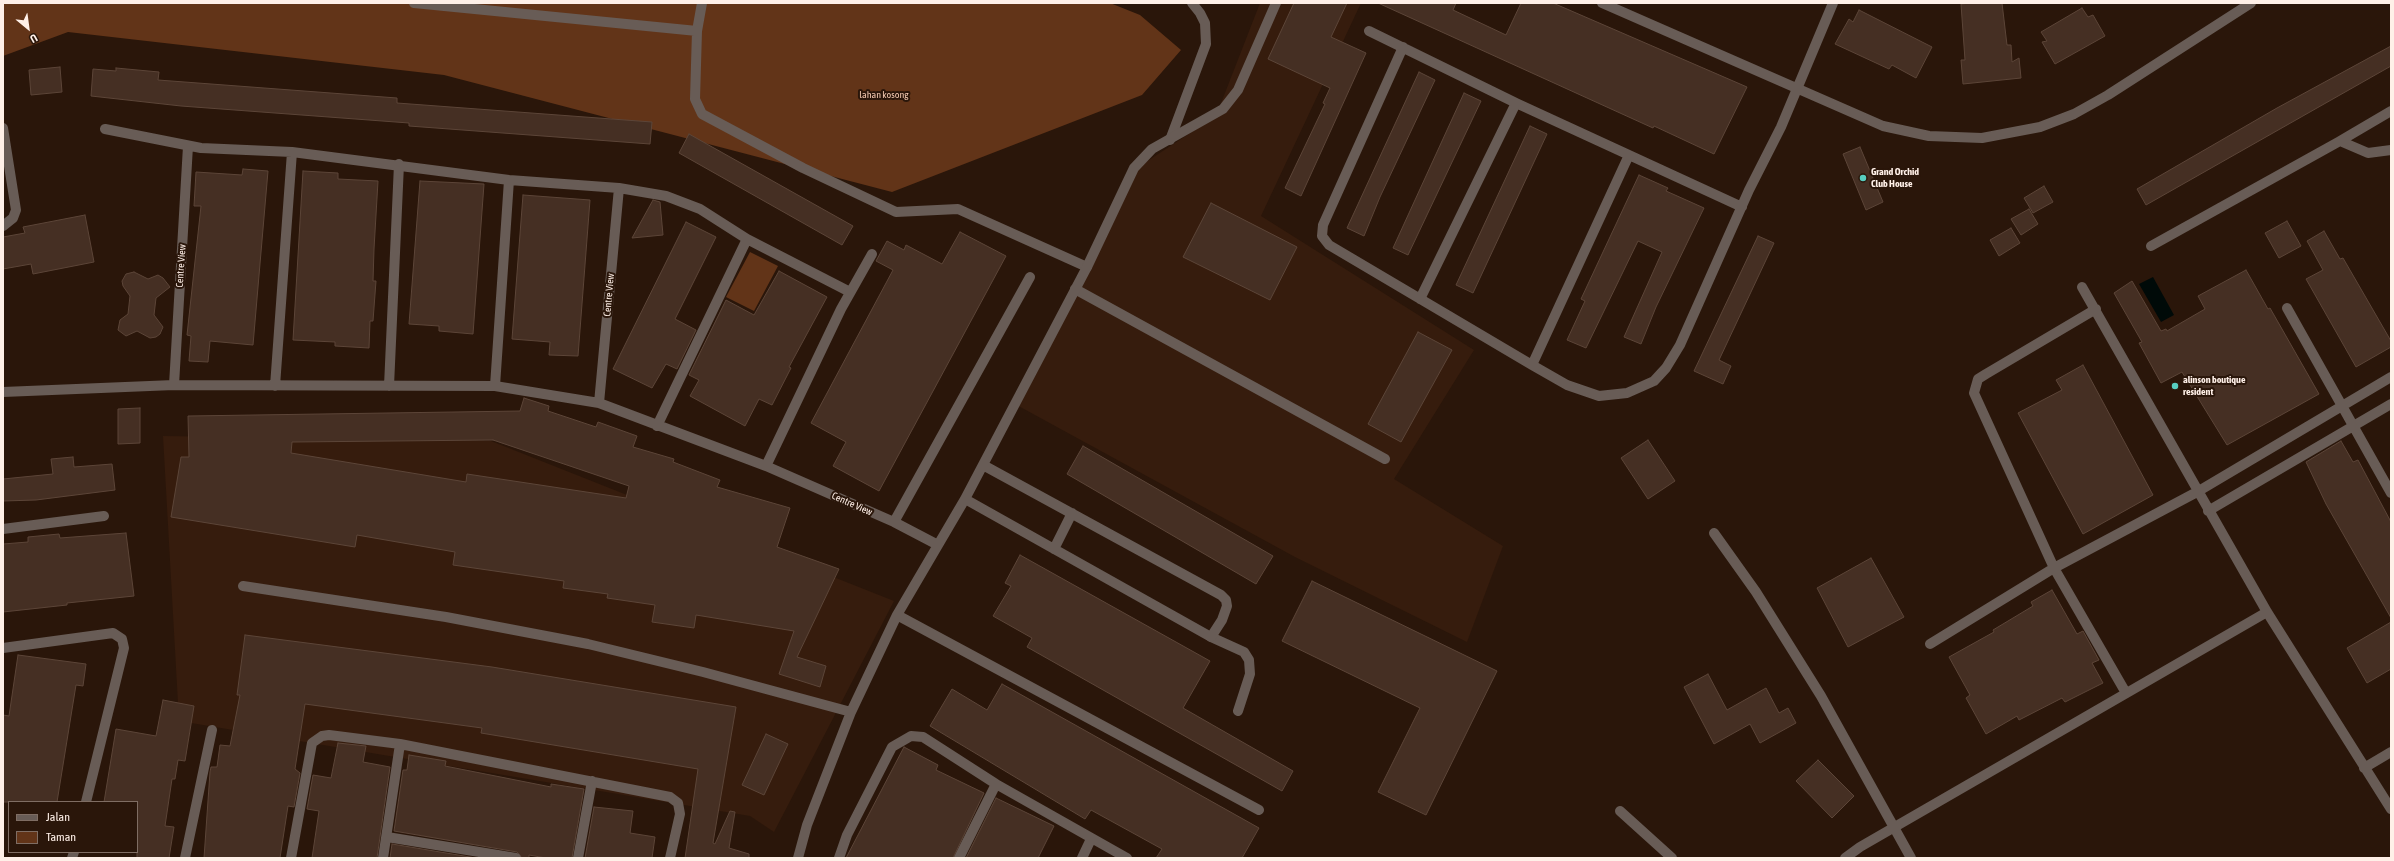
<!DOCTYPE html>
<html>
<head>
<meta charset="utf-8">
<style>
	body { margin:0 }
	#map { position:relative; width:2394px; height:861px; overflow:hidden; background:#2a160a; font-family:"Asap Condensed",sans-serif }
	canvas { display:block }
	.frame { position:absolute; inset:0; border:4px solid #fff0e8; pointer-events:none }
	.legend { position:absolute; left:8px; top:801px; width:130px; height:52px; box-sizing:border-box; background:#2a160a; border:1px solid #7f6d63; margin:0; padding:5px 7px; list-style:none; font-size:12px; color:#fff0e8 }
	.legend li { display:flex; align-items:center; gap:8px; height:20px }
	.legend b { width:20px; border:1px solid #7f6d63 }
	.north { position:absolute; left:8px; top:8px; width:40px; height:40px; -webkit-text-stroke:3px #2a160a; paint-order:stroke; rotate:151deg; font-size:11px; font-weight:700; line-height:16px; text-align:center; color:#fff0e8 }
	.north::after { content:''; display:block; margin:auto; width:14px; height:18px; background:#fff0e8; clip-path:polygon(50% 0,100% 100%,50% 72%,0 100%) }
</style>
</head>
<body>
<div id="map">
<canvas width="2394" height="861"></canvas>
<div class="frame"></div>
<ul class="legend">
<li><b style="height:5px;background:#685c56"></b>Jalan</li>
<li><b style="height:11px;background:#623418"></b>Taman</li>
</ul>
<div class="north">U</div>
</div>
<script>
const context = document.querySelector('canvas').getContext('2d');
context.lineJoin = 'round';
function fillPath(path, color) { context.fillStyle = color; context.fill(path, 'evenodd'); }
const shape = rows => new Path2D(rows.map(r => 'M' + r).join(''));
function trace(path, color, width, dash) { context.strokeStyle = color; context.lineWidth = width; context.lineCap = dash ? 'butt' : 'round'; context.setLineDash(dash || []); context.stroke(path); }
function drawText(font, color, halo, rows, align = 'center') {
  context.font = font + ' "Asap Condensed",sans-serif'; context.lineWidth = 4; context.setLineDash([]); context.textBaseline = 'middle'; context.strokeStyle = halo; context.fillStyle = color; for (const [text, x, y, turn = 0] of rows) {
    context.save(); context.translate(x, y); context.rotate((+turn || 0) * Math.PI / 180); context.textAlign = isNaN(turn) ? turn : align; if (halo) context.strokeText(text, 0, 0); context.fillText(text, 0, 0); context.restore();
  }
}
fillPath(shape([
	[1260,3,1361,3,1261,216,1474,350,1394,479,1503,546,1467,642,1295,557,1013,403,1140,166,1216,116],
	[163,436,491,441,894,601,774,832,750,816,179,721]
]), '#361c0d');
fillPath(shape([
	[3,3,1110,3,1140,15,1181,50,1142,95,892,192,444,75,68,32,3,56],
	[750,252,778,266,754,311,726,297]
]), '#623418');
fillPath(shape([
	[2153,277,2174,315,2161,322,2139,284]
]), '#000a08');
const building = shape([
	[1294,3,1347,3,1331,37,1366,53,1301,196,1285,188,1325,104,1323,103,1330,88,1268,59,1294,3],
	[1378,3,1456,3,1453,10,1506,35,1521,3,1553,3,1747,87,1714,154,1654,126,1653,128,1378,3],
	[1970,3,2002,3,2007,45,2011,45,2012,62,2019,58,2021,78,1963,84,1961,60,1965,60,1961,4,1970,3],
	[2082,8,2088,17,2093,15,2105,36,2055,64,2042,42,2047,41,2041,32,2082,8],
	[1859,10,1932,47,1916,78,1892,65,1889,69,1835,44,1849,19,1853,22,1859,10],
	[2391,46,2391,66,2146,205,2137,189,2277,108,2391,46],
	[60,67,62,92,31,95,29,70,60,67],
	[116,68,159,72,158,80,397,98,397,103,652,122,650,144,409,126,409,123,181,106,91,96,93,69,116,71,116,68],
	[1419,72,1435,80,1380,197,1364,236,1347,228,1419,72],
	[1464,93,1481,101,1408,255,1393,248,1464,93],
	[1530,126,1547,134,1473,293,1456,285,1530,126],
	[689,134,853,226,842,245,679,153,689,134],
	[1860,147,1883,202,1866,210,1843,154,1860,147],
	[243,169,268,171,253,345,210,341,208,362,189,361,191,336,187,335,201,206,194,206,196,172,242,175,243,169],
	[303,171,338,173,338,179,378,181,374,249,373,281,376,281,373,321,370,321,369,348,335,346,335,342,293,340,303,171],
	[1639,175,1668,188,1666,191,1704,208,1656,307,1641,344,1624,337,1662,252,1638,241,1586,348,1567,340,1585,301,1581,299,1639,175],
	[420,181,484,184,473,334,439,331,439,326,409,324,420,181],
	[2044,186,2053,202,2033,213,2024,198,2044,186],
	[523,195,590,200,578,356,549,355,550,342,512,339,523,195],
	[653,200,660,202,663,235,632,238,653,200],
	[1211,203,1297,247,1270,300,1183,257,1211,203],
	[2029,209,2038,224,2021,235,2011,219,2029,209],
	[85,215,94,262,33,274,31,264,3,269,3,237,25,233,23,227,85,215],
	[2287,221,2301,246,2279,258,2265,233,2287,221],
	[686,222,716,237,675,319,696,330,677,369,666,364,652,388,613,369,686,222],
	[2011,228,2020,243,1999,256,1990,240,2011,228],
	[2324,231,2340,259,2343,258,2391,341,2391,347,2356,367,2306,279,2323,270,2307,241,2324,231],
	[960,232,1006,256,879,491,833,466,846,442,811,423,893,270,876,261,887,241,904,250,906,245,942,264,960,232],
	[1758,236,1774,243,1719,360,1731,366,1723,384,1694,371,1758,236],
	[2246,270,2268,309,2270,308,2319,394,2227,445,2182,372,2161,383,2139,343,2142,342,2114,293,2132,281,2161,331,2166,329,2167,331,2205,309,2198,296,2246,270],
	[779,271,827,297,789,367,791,368,772,405,759,399,745,426,690,396,699,380,689,375,726,300,754,315,779,271],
	[134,272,148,279,158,275,163,278,170,287,156,298,154,315,163,327,160,334,156,337,150,338,137,331,126,336,118,330,120,320,128,314,130,296,123,286,122,281,126,274,134,272],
	[1418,332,1452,350,1401,442,1368,424,1418,332],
	[2083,365,2153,495,2083,534,2018,413,2062,390,2056,380,2083,365],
	[524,398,549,406,548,411,596,427,598,422,637,436,633,447,674,459,673,462,720,480,717,487,790,508,777,547,839,569,797,657,826,666,820,687,779,674,794,631,696,615,694,628,652,622,655,605,607,598,608,594,563,588,564,581,453,565,455,552,357,535,355,547,171,517,181,457,189,457,188,416,520,411,524,398],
	[493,440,629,486,626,498,467,474,466,482,291,453,292,442,493,440],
	[140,408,140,443,118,444,118,409,140,408],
	[1648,440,1675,481,1648,499,1621,458,1648,440],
	[2341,441,2353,462,2358,460,2391,522,2391,618,2326,504,2306,462,2341,441],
	[1083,446,1273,556,1256,584,1067,474,1083,446],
	[73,457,74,467,112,464,115,490,36,500,3,501,3,479,53,474,51,459,73,457],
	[126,533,134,596,67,603,67,605,3,612,3,544,28,542,28,537,59,534,60,538,126,533],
	[1020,555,1210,661,1183,708,1293,771,1282,791,1027,647,1032,638,993,616,1011,586,1005,583,1020,555],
	[1871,558,1904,617,1848,647,1817,588,1871,558],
	[1312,581,1497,671,1426,815,1378,792,1420,708,1282,641,1312,581],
	[2052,590,2077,634,2083,631,2099,660,2092,663,2103,683,2065,702,2062,698,2019,720,2017,716,1986,734,1966,698,1970,695,1949,657,1994,632,1993,630,2033,606,2031,602,2052,590],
	[2391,622,2391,669,2367,683,2347,648,2391,622],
	[245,635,492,667,736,707,713,843,715,844,730,811,735,812,729,848,749,854,749,858,685,858,698,769,481,733,482,728,305,704,295,769,300,773,294,807,288,806,280,858,204,858,210,772,211,767,217,767,220,745,230,746,240,695,237,695,245,635],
	[18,655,86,664,83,686,76,685,57,802,3,802,3,715,9,716,18,655],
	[1708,674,1727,710,1766,688,1779,713,1788,708,1796,723,1760,743,1750,724,1714,744,1684,687,1708,674],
	[1002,684,1259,828,1242,858,1156,858,1162,849,1091,810,1085,819,930,726,952,689,987,710,1002,684],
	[163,700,194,706,185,761,178,760,175,779,172,779,165,826,174,827,169,858,137,858,137,802,104,802,116,729,156,736,163,700],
	[766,734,788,744,764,795,742,785,766,734],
	[338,743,366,746,363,762,390,767,377,858,312,858,319,811,307,809,313,775,331,778,338,743],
	[904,747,938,765,936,770,984,793,953,858,846,858,904,747],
	[409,755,446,761,445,766,551,787,551,784,584,789,572,858,546,858,529,855,529,858,522,858,517,852,394,831,403,770,407,770,409,755],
	[1818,760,1854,796,1832,818,1796,781,1818,760],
	[996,798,1054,826,1038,858,966,858,996,798],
	[594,807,633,811,630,833,655,837,652,858,585,858,594,807],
	[392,844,476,858,390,858,392,844]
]);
fillPath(building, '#452f23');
trace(building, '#5c4538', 1);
trace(shape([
	[414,3,697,31],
	[702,3,697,31,695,99,702,114,803,168,896,212,958,209,1087,267],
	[1170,140,1206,44,1205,23,1200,13,1192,3],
	[1075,289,1385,459],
	[1211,637,1244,652,1249,660,1250,674,1238,711]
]), '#685c56', 10);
trace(shape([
	[1602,3,1883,126,1929,136,1982,138,2040,127,2074,114,2108,95,2251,3],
	[1369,31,1516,103,1742,207],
	[1403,47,1323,225,1322,236,1329,245,1532,365,1567,385,1599,396,1627,393,1654,381,1666,368,1680,345,1749,190,1781,127,1833,3],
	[3,128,16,210,13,218,3,226],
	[105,129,201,148,292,152,509,180,619,188,666,196,700,209,747,239,850,292],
	[2340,141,2391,111],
	[2151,246,2340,141,2368,153,2391,150],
	[2082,287,2267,612,2391,809],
	[1420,299,1516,103],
	[2287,308,2391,493],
	[2096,309,1986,374,1978,379,1974,393,2054,568,2126,693],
	[1532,365,1629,155],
	[174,385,188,146],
	[275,386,292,152],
	[389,386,399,164],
	[495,386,509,180],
	[3,392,174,385,495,386,599,403,766,466,894,522,938,545],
	[599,403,619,188],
	[657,426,747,239],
	[766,466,841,309,872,254],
	[965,499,1211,637,1222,620,1227,606,1226,600,1221,595,983,465],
	[2208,511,2391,404],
	[894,522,1030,277],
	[3,529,104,516],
	[1714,533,1756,592,1821,696,1911,858],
	[1054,549,1072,513],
	[243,586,446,617,588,644,703,672,851,712],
	[897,615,1259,810],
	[1930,644,2054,568,2197,492,2391,377],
	[3,648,113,633,122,639,124,648,86,802],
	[2364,768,2391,752],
	[1620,811,1672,858],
	[387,837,516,858],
	[72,858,74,852],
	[185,858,212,730],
	[291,858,312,743,322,736,329,735,400,744,670,797,678,803,680,814,670,858],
	[383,858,400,744],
	[578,858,592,781],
	[798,858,807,825,851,712,897,615,965,499,1087,267,1134,168,1152,149,1223,109,1238,90,1276,3],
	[839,858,847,835,892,747,911,736,923,737,996,784,1127,858],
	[959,858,996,784],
	[1082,858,1091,839],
	[1845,858,1860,847,2267,612]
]), '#685c56', 10);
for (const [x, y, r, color] of [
	[1863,178,4,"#58cec0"],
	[2175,386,4,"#58cec0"]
]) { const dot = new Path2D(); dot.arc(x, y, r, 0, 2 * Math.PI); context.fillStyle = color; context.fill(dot); trace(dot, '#2a160a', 1.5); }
drawText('10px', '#f3c8b0', '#2a160a', [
	["lahan kosong",884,95]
]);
drawText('bold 10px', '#fff0e8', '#2a160a', [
	["Grand Orchid",1871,172],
	["Club House",1871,184],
	["alinson boutique",2183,380],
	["resident",2183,392]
], 'left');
drawText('10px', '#fff0e8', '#2a160a', [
	["Centre View",181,266,-86],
	["Centre View",609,295,-85],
	["Centre View",852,504,24]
]);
</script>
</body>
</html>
